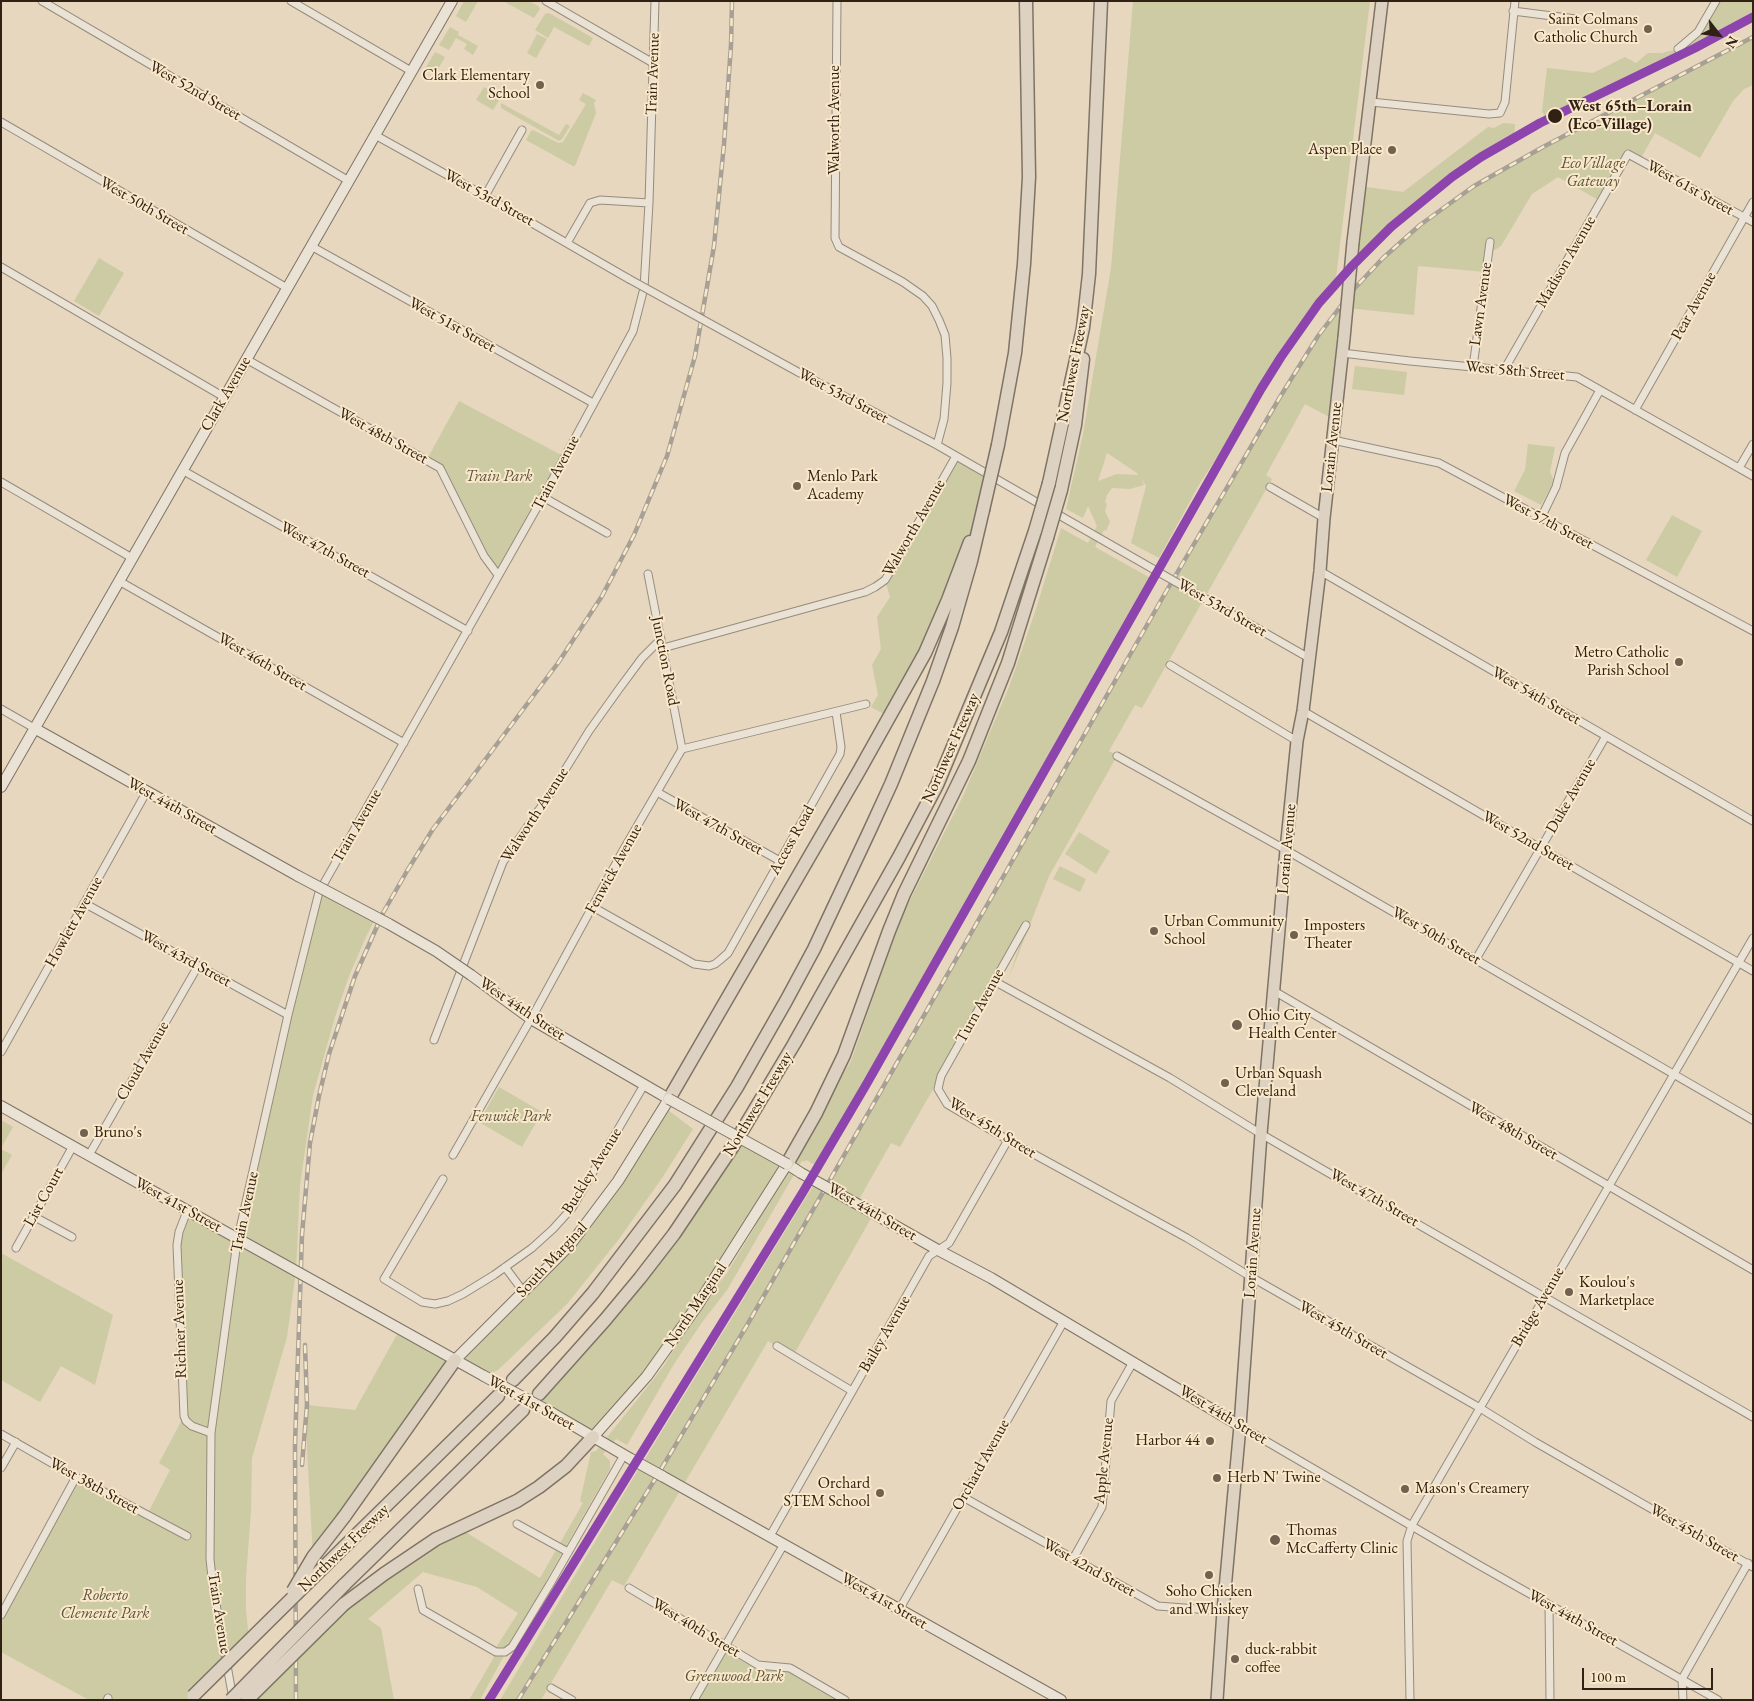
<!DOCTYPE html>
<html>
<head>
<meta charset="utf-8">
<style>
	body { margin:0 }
	#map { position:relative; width:1754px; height:1701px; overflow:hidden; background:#e6d7be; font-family:"EB Garamond",serif }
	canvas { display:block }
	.frame { position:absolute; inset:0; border:2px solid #312114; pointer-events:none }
	.north { position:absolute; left:1694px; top:10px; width:50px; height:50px; -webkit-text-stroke:4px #f9e8ca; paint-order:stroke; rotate:120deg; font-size:14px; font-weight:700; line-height:20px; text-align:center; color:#312114 }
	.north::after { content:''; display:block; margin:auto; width:18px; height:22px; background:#312114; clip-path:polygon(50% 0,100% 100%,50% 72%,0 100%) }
	.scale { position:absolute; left:1582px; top:1668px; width:131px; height:22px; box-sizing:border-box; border:2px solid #312114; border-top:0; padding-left:6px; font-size:15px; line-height:18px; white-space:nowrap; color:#312114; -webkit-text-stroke:4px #f9e8ca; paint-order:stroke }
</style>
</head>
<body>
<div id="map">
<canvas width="1754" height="1701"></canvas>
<div class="frame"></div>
<div class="north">N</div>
<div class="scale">100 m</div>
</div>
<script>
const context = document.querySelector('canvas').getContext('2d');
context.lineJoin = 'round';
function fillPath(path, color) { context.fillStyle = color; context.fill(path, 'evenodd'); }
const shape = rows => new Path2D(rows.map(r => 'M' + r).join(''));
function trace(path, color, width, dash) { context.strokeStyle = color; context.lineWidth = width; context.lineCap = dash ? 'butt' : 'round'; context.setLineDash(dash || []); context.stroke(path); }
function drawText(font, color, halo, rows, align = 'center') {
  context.font = font + ' "EB Garamond",serif'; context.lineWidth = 4; context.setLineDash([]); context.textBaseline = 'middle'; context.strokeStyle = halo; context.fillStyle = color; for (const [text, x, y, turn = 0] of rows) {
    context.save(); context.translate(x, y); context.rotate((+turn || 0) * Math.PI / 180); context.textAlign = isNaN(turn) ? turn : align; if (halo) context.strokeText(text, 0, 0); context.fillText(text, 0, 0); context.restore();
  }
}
fillPath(shape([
	[464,1,478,1,466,22,456,16],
	[503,1,529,1,538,6,540,9,534,18],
	[1133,1,1370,1,1336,277,1200,483,1159,558,1131,543,1146,486,1141,478,1144,485,1130,489,1112,488,1107,495,1105,502,1107,504,1105,511,1110,522,1106,531,1104,530,1095,547,1154,580,866,1085,818,1167,806,1160,805,1162,802,1161,727,1290,703,1321,674,1364,627,1445,616,1439,603,1454,610,1461,610,1469,546,1581,550,1584,528,1619,525,1617,480,1700,469,1700,493,1659,497,1646,518,1613,477,1587,423,1572,368,1619,381,1628,394,1700,247,1700,317,1629,459,1528,540,1578,583,1503,580,1501,591,1452,596,1451,645,1390,663,1367,693,1319,727,1273,753,1230,763,1209,851,1061,900,920,963,796,1009,687,1035,612,1061,528,1088,543,1097,526,1088,506,1083,518,1066,509,1083,434,1111,268],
	[1107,453,1137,473,1138,475,1117,474,1098,481],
	[1716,1,1753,1,1753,17,1695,48,1641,73,1547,120,1542,111,1547,68,1593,73,1625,57,1636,63,1648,53,1662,53,1678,49,1688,41],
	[549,13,593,38,589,46,554,27,548,38,535,30,545,14],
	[450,27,459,32,458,35,478,46,473,55,464,49,467,44,456,38,449,50,439,45],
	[537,34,547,39,536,58,527,53],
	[1753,37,1753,85,1744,89,1733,101,1700,158,1655,133,1640,160,1628,154,1600,201,1558,177,1532,194,1501,246,1488,254,1486,272,1418,266,1414,315,1347,308,1335,420,1305,404,1266,475,1272,479,1142,708,1135,705,1109,751,1117,756,1049,876,1009,978,1025,928,900,1147,891,1143,857,1203,874,1213,793,1356,768,1341,624,1586,612,1580,541,1700,500,1700,632,1480,816,1181,826,1186,1280,397,1318,336,1353,290,1383,258,1420,225,1474,186,1543,147],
	[435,52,445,57,435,74,425,69],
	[484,87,493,92,495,88,501,93,501,97,493,110,476,100],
	[583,93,596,100,594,103,596,113,575,166,573,166,526,140,531,131,533,130,558,143,563,142,586,104,579,100],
	[501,103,559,135,566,124,570,126,562,139,559,141,501,108],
	[1503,123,1515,124,1514,137,1452,177,1416,205,1391,227,1352,266,1360,186,1403,192,1488,127,1494,128],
	[99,258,124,273,99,316,74,301],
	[1355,366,1407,372,1404,395,1352,389],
	[459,401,565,457,498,575,440,468,426,461],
	[1528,444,1555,447,1550,472,1554,481,1541,505,1514,491,1525,470],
	[956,456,991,476,981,517,889,717,871,707,878,695,872,665,881,649,877,617,890,597,885,580],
	[1672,515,1702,531,1677,577,1646,560],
	[1079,832,1110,851,1096,874,1065,854],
	[1060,866,1086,879,1080,892,1053,879],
	[319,892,376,917,365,939,349,976,335,1017,313,1095,300,1185,296,1271,287,1337,252,1458,251,1511,246,1577,246,1610,249,1640,190,1700,89,1700,1,1652,1,1615,76,1477,147,1515,170,1470,159,1463,184,1416,177,1250,187,1211,239,1239],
	[499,1087,542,1112,522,1147,479,1122],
	[664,1107,693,1129,662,1178,619,1239,567,1304,498,1370,484,1376,455,1360,313,1557,307,1449,307,1405,355,1410,400,1329,455,1360,570,1245],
	[1,1120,13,1127,1,1148],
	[739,1137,787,1164,697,1306,593,1437,530,1402,605,1320],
	[1,1149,12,1155,1,1174],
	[1,1253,113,1315,95,1385,61,1366,40,1402,1,1380],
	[725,1647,758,1665,790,1668,845,1700,694,1700]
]), '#cccba4');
const street = shape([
	[42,1,349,181],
	[291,1,411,71],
	[546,1,653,63],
	[837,1,835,238,839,247,903,282,923,296,932,306,939,320,945,335,947,358,947,383,944,419,937,445],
	[1513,11,1576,19],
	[1678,49,1698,32,1716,1],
	[1371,102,1489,114,1500,113,1505,102,1515,1],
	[1,122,287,288],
	[375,135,485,196,629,279],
	[485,196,522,130],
	[567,243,590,203,600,200,649,203],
	[311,246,593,403],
	[1,267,224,397],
	[1342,353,1410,361,1577,377,1753,476],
	[246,359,440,468,484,556,498,575],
	[1473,367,1490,242],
	[1504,370,1628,154,1753,222],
	[798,372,937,445,1153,569],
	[1635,410,1753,202],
	[1333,440,1439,463,1753,631],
	[1739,468,1753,444],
	[182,470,468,631],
	[1,482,132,558],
	[1270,487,1324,518],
	[543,497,607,533],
	[1541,518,1556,487,1565,453,1600,390],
	[1320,571,1753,821],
	[648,574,682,749],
	[119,581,404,743],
	[1204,598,1309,658],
	[663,648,865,592,875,587,885,580,896,562,956,456],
	[1170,665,1297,741],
	[1,709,34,728],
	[1303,711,1753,971],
	[1117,756,1286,850,1753,1120],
	[657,792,780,861],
	[84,903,288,1015],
	[593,907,694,964,709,966,715,964,720,960,728,953,840,754,841,747,836,712],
	[1026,925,941,1076,938,1089,947,1104,1008,1140,1187,1238,1251,1277,1480,1408,1535,1442,1753,1567],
	[1476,959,1606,736],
	[994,981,1170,1078,1261,1134,1753,1417],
	[1274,991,1753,1270],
	[434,1040,503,862,552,791,589,731,619,689,642,658,661,639],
	[1,1052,147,791],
	[89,1155,198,966],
	[453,1155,536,1010,625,847,682,749,866,704],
	[443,1179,384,1279,422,1302,435,1304,448,1301,463,1294,494,1275,532,1248,553,1229,572,1208,644,1085],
	[187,1211,179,1232,177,1245,184,1416,186,1421,192,1426,211,1433],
	[33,1216,72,1237],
	[16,1248,73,1146],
	[505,1267,523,1291],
	[777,1346,852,1391],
	[1240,1426,1477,1564,1718,1700],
	[1,1434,76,1477,187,1536],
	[1,1468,16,1442],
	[963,1497,1158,1606,1223,1611],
	[517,1524,568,1552],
	[770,1536,929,1256,949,1243,1008,1140],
	[1073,1559,1102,1507,1111,1401,1133,1362],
	[629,1588,758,1665,790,1668,845,1700],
	[418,1589,423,1610,496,1652,505,1652,512,1647,550,1584,624,1455],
	[1549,1605,1550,1700],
	[899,1610,1064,1321],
	[1,1615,76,1477],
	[551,1688,572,1700],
	[233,1699,213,1587,210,1559,211,1433,237,1242,288,1015,319,892,543,497,633,331,644,288,649,203,655,1],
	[107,1700,108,1698],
	[694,1700,784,1544],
	[1410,1700,1407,1541,1412,1525,1753,938],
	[1683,1700,1682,1679,1748,1563]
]);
const secondary = shape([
	[34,728,298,876],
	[1,787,452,1],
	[1,1106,215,1226],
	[857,1204,938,1250,991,1278,1240,1426],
	[321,1285,484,1376],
	[455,1360,570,1245,618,1181,669,1099,531,1019,471,975],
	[552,1413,631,1459],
	[593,1437,647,1376,697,1306,787,1164,801,1173],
	[662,1476,1061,1700]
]);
const primary = shape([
	[1353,242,1382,1],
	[1217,1700,1223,1611,1240,1426,1261,1134,1286,850,1297,741,1303,711,1320,571,1324,518,1344,338]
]);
const highway = shape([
	[998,445,1015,353,1024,264,1029,177,1026,1],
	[1049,483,1083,328,1089,274,1101,1],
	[1061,490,1075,425,1083,359],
	[669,1099,859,771,925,653,948,600,970,542],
	[787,1164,816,1113,844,1055,889,931,904,894,969,761,1008,663,1047,538],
	[513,1380,555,1337,593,1293,675,1185,737,1087,786,1001,814,949,869,832,891,784,933,681,952,627,971,561,983,510],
	[539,1394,605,1320,640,1278,674,1234,733,1146,794,1044,899,857,937,785,1001,632,1035,531],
	[344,1517,455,1360],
	[344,1547,498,1396],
	[344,1585,523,1410],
	[344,1604,384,1574,436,1539,517,1501,539,1487,566,1466,593,1437]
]);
trace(street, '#968c7d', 9);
trace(secondary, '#7e7365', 12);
trace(primary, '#7e7365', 14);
trace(highway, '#7e7365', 15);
trace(street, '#e9e2d5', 7);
trace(secondary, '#e9e2d5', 10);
trace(primary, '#ddd2c1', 11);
trace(highway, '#ddd2c1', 12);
const rail = shape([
	[302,1465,307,1405,305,1345],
	[296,1700,295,1445,302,1235,310,1143,319,1096,329,1054,355,976,383,913,407,871,433,829,558,663,602,596,634,535,667,456,695,356,714,246,724,144,731,45,732,1],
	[518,1700,657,1476,746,1327,1163,597,1280,397,1318,336,1353,290,1383,258,1420,225,1474,186,1543,147,1753,37]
]);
trace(rail, '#a7a095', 4.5);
trace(rail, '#f9e8ca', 2.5, [8]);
const streetBridge = shape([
	[629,279,798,372],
	[1153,569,1204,598]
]);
const secondaryBridge = shape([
	[298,876,389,924,436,951,471,975],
	[669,1099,787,1164],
	[801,1173,857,1204],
	[215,1226,321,1285],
	[484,1376,552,1413],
	[631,1459,662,1476]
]);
const primaryBridge = shape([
	[1344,338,1353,242]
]);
const highwayBridge = shape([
	[983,510,998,445],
	[1035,531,1049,483],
	[1047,538,1061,490],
	[293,1591,313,1557,344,1517],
	[193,1696,344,1547],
	[231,1700,344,1585],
	[247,1700,344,1604]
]);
trace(streetBridge, '#968c7d', 9, []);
trace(secondaryBridge, '#7e7365', 12, []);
trace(primaryBridge, '#7e7365', 14, []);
trace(highwayBridge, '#7e7365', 15, []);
trace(streetBridge, '#e9e2d5', 7);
trace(secondaryBridge, '#e9e2d5', 10);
trace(primaryBridge, '#ddd2c1', 11);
trace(highwayBridge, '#ddd2c1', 12);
trace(shape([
	[489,1700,803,1192,866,1085,1261,389,1281,357,1319,303,1352,266,1391,227,1452,177,1481,157,1540,123,1695,48,1753,17]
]), '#8e44ad', 9);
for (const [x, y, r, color] of [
	[1648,29,5,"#706150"],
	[540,85,5,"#706150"],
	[1555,116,8,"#312114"],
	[1392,150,5,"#706150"],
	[797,486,5,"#706150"],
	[1679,662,5,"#706150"],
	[1154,931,5,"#706150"],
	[1294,935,5,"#706150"],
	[1237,1025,6,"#706150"],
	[1225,1083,5,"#706150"],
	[84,1133,5,"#706150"],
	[1569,1292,5,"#706150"],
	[1210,1441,5,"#706150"],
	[1217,1478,5,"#706150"],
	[1405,1489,5,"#706150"],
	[880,1493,5,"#706150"],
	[1275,1540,6,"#706150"],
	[1209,1575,5,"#706150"],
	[1235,1659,5,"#706150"]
]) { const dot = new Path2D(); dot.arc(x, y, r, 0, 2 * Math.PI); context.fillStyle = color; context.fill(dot); trace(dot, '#f9e8ca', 2); }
drawText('16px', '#312114', '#f9e8ca', [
	["Saint Colmans",1638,20,"right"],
	["Catholic Church",1638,38,"right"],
	["Clark Elementary",530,76,"right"],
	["School",530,94,"right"],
	["Aspen Place",1382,150,"right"],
	["Menlo Park",807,477],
	["Academy",807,495],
	["Metro Catholic",1669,653,"right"],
	["Parish School",1669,671,"right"],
	["Urban Community",1164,922],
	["School",1164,940],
	["Imposters",1304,926],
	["Theater",1304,944],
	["Ohio City",1248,1016],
	["Health Center",1248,1034],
	["Urban Squash",1235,1074],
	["Cleveland",1235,1092],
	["Bruno's",94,1133],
	["Koulou's",1579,1283],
	["Marketplace",1579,1301],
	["Harbor 44",1200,1441,"right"],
	["Herb N' Twine",1227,1478],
	["Orchard",870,1484,"right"],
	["STEM School",870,1502,"right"],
	["Mason's Creamery",1415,1489],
	["Thomas",1286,1531],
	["McCafferty Clinic",1286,1549],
	["Soho Chicken",1209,1592,"center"],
	["and Whiskey",1209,1610,"center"],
	["duck-rabbit",1245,1650],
	["coffee",1245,1668]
], 'left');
drawText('16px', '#312114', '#f9e8ca', [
	["Train Avenue",653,74,-88],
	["West 52nd Street",195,91,30],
	["Walworth Avenue",835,120,-90],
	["West 61st Street",1690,188,29],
	["West 53rd Street",489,198,29],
	["West 50th Street",144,206,30],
	["Madison Avenue",1566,262,-60],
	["Lawn Avenue",1481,304,-82],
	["Pear Avenue",1694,306,-61],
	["West 51st Street",452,325,29],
	["Northwest Freeway",1074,364,-79],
	["West 58th Street",1515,371,5],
	["Clark Avenue",226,394,-60],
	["West 53rd Street",843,396,28],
	["West 48th Street",383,436,29],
	["Lorain Avenue",1332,447,-84],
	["Train Avenue",556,473,-62],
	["West 57th Street",1548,522,28],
	["Walworth Avenue",914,528,-60],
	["West 47th Street",325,550,29],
	["West 53rd Street",1222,608,30],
	["Junction Road",665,661,79],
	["West 46th Street",262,662,30],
	["West 54th Street",1536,696,30],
	["Northwest Freeway",951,748,-66],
	["Duke Avenue",1571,796,-60],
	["West 44th Street",172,806,29],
	["Walworth Avenue",535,815,-57],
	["Train Avenue",357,826,-60],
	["West 47th Street",718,827,29],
	["Access Road",792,840,-61],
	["West 52nd Street",1528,841,30],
	["Lorain Avenue",1287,849,-85],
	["Fenwick Avenue",614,869,-61],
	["Howlett Avenue",74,922,-61],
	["West 50th Street",1436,936,30],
	["West 43rd Street",186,959,29],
	["Turn Avenue",980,1006,-61],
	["West 44th Street",522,1009,34],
	["Cloud Avenue",143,1061,-60],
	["Northwest Freeway",758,1104,-59],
	["West 45th Street",992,1128,32],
	["West 48th Street",1513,1131,30],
	["Buckley Avenue",592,1171,-58],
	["List Court",44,1197,-61],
	["West 47th Street",1374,1198,30],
	["West 41st Street",178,1205,29],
	["Train Avenue",245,1212,-78],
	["West 44th Street",872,1212,30],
	["Lorain Avenue",1253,1253,-86],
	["South Marginal",552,1260,-47],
	["North Marginal",696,1305,-56],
	["Bridge Avenue",1538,1307,-60],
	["Richner Avenue",180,1329,-92],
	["West 45th Street",1343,1330,30],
	["Bailey Avenue",885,1334,-60],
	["West 41st Street",531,1403,29],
	["West 44th Street",1223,1415,31],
	["Apple Avenue",1104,1461,-84],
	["Orchard Avenue",981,1465,-61],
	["West 38th Street",94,1486,29],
	["West 45th Street",1694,1533,30],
	["Northwest Freeway",344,1548,-44],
	["West 42nd Street",1089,1568,29],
	["West 41st Street",884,1601,30],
	["Train Avenue",219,1613,81],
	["West 44th Street",1573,1618,29],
	["West 40th Street",696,1628,31]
]);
drawText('bold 16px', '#312114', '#f9e8ca', [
	["West 65th–Lorain",1568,107],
	["(Eco-Village)",1568,125]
], 'left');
drawText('italic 16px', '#595139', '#f9e8ca', [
	["EcoVillage",1593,164],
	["Gateway",1593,182],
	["Train Park",499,477],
	["Fenwick Park",511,1117],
	["Roberto",105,1596],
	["Clemente Park",105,1614],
	["Greenwood Park",734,1677]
]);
</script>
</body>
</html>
